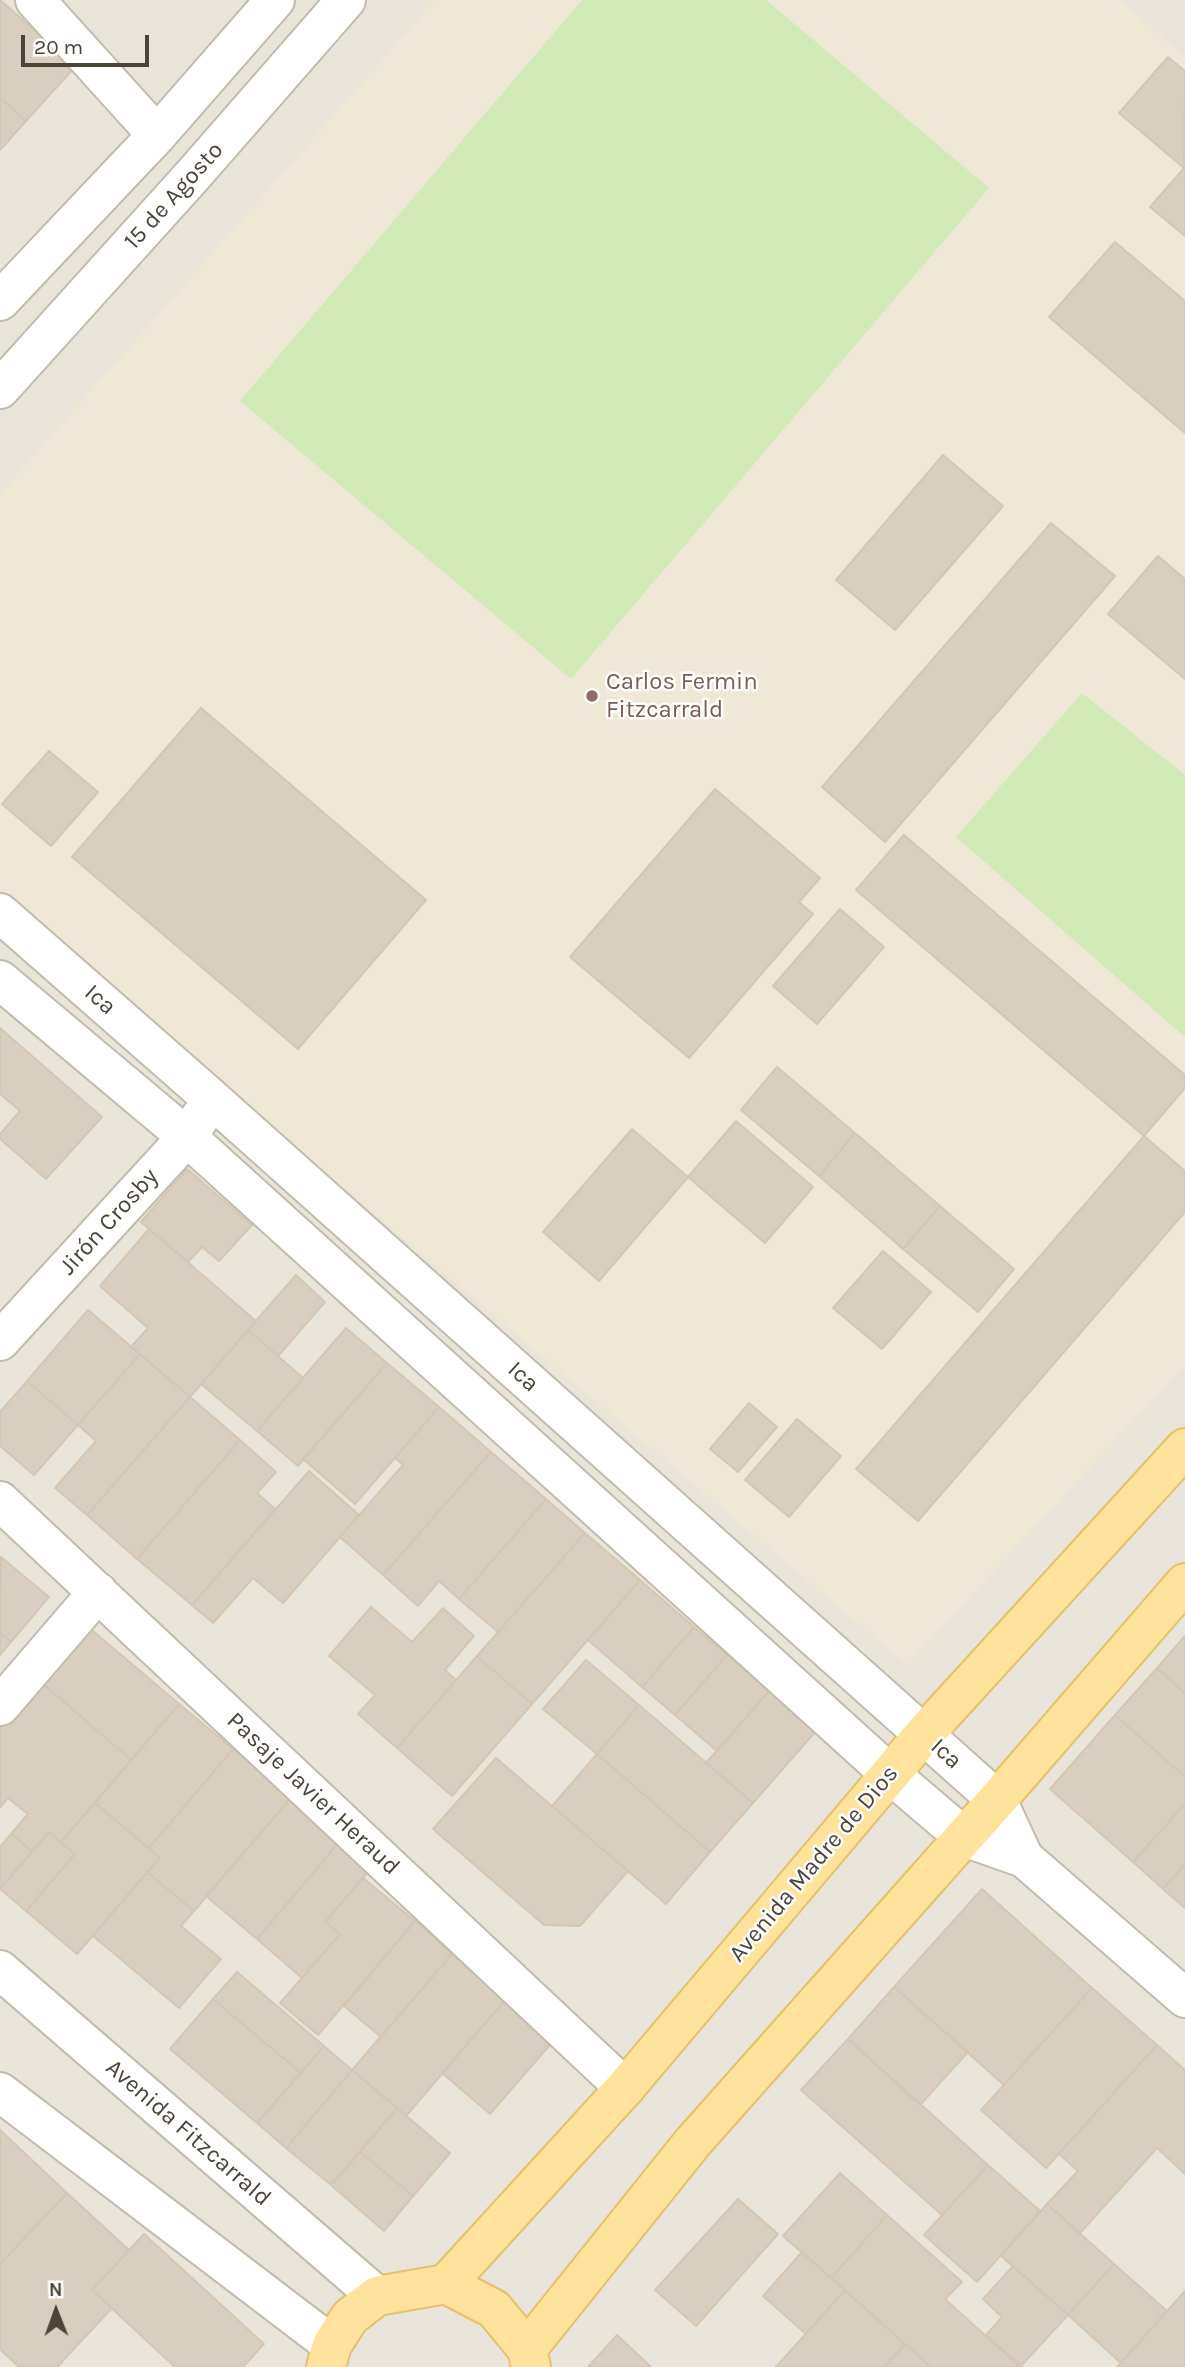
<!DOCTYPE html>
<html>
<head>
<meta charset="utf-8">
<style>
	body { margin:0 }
	#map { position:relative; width:1185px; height:2367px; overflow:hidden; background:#f6f3ec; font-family:Karla,sans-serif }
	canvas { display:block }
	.north { position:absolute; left:21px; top:2276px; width:70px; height:70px; -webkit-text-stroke:5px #fff; paint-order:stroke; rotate:359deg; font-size:19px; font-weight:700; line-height:28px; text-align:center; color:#4b4439 }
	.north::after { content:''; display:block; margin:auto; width:24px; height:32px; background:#4b4439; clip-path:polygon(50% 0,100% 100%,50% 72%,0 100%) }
	.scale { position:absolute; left:21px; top:35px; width:128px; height:32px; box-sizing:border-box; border:4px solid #4b4439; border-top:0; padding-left:9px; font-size:21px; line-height:24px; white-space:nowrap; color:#4b4439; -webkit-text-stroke:5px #fff; paint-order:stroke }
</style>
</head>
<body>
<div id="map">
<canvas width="1185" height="2367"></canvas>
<div class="north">N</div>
<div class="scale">20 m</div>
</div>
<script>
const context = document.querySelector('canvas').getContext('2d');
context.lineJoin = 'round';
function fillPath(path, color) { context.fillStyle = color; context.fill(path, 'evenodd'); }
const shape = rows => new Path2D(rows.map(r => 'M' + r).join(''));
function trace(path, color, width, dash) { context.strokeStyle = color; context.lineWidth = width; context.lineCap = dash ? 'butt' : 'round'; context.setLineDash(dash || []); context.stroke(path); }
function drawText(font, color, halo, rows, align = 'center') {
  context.font = font + ' Karla,sans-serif'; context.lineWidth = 5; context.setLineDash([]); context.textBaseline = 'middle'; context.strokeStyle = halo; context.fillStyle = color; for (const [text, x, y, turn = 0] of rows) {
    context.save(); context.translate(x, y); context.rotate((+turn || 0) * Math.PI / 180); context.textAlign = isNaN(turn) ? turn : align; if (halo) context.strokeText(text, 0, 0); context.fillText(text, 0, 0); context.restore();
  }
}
fillPath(shape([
	[0,0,1185,0,1185,2367,0,2367]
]), '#eae5da');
fillPath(shape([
	[435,0,1120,0,1185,57,1185,1365,907,1665,0,897,0,494]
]), '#efe8d6');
fillPath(shape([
	[582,0,766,0,989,188,571,679,240,401],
	[1082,693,1185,775,1185,1037,956,837]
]), '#d2eab5');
const building = shape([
	[0,0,76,66,26,121,0,98,0,0],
	[1168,57,1185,71,1184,168,1119,113,1168,57],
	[0,98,26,121,0,150,0,98],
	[1185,167,1185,236,1150,207,1185,167],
	[1115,242,1185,301,1185,433,1049,317,1115,242],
	[943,455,1003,506,895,630,836,580,943,455],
	[1051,523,1115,576,885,842,822,787,1051,523],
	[1158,556,1185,579,1185,679,1108,614,1158,556],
	[201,708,426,900,298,1049,72,857,201,708],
	[49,751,98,792,51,846,2,804,49,751],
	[715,789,820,878,799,902,813,914,689,1058,570,957,715,789],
	[904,835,1185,1075,1185,1088,1144,1136,856,890,904,835],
	[840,909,884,947,817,1024,773,986,840,909],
	[0,1028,102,1117,46,1179,0,1139,0,1134,20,1111,0,1094,0,1028],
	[777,1067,855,1133,819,1176,741,1110,777,1067],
	[736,1121,813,1187,765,1243,688,1177,736,1121],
	[632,1129,688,1177,599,1281,543,1232,632,1129],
	[855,1133,940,1206,903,1249,819,1176,855,1133],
	[1144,1136,1185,1171,1185,1212,918,1521,856,1469,1144,1136],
	[187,1169,252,1225,219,1261,202,1247,188,1262,141,1222,187,1169],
	[940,1206,1014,1269,978,1312,903,1249,940,1206],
	[149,1229,256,1321,190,1397,131,1347,148,1328,100,1286,149,1229],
	[883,1251,931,1292,882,1349,833,1308,883,1251],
	[296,1275,325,1302,278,1356,248,1330,296,1275],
	[88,1310,140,1354,78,1425,27,1381,88,1310],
	[346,1328,387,1363,298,1466,257,1431,346,1328],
	[248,1330,303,1378,257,1431,201,1384,248,1330],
	[140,1354,190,1397,87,1515,55,1488,96,1441,78,1425,140,1354],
	[387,1363,439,1407,355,1504,303,1459,387,1363],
	[27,1381,78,1425,34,1475,0,1446,0,1412,27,1381],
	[190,1397,240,1440,137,1559,87,1515,190,1397],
	[749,1403,777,1427,738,1472,710,1449,749,1403],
	[439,1407,491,1452,383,1575,340,1537,403,1465,395,1458,439,1407],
	[797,1419,841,1456,789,1517,745,1480,797,1419],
	[240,1440,276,1472,257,1493,275,1509,192,1605,137,1559,240,1440],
	[491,1452,546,1499,459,1599,439,1581,418,1606,383,1575,491,1452],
	[309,1471,359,1515,283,1603,253,1578,213,1623,192,1605,309,1471],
	[546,1499,585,1533,498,1632,459,1599,546,1499],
	[585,1533,640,1580,532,1704,477,1656,585,1533],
	[1,1557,49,1597,11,1642,0,1633,1,1557],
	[640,1580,694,1627,642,1687,588,1640,640,1580],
	[371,1607,412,1642,443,1608,474,1636,445,1670,456,1680,397,1748,358,1714,375,1695,329,1656,371,1607],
	[87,1626,179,1704,131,1760,40,1681,87,1626],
	[694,1627,727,1655,675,1715,642,1687,694,1627],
	[0,1633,11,1642,0,1655,0,1633],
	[1185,1636,1185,1693,1157,1668,1185,1636],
	[727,1655,769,1691,717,1751,675,1715,727,1655],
	[477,1656,532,1704,452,1796,397,1748,477,1656],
	[586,1660,639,1705,597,1754,543,1709,586,1660],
	[1157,1668,1185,1693,1185,1777,1115,1715,1157,1668],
	[40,1681,131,1760,61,1842,49,1832,32,1851,11,1834,28,1814,8,1798,0,1808,0,1727,40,1681],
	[769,1691,816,1731,753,1803,706,1763,769,1691],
	[179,1704,233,1749,149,1848,95,1803,179,1704],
	[639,1705,753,1803,710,1852,597,1754,639,1705],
	[1115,1715,1185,1777,1185,1804,1133,1862,1050,1789,1115,1715],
	[233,1749,291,1798,194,1911,147,1872,160,1858,149,1848,233,1749],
	[597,1754,710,1852,666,1904,552,1806,597,1754],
	[496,1758,628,1871,580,1926,544,1925,433,1829,496,1758],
	[291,1798,341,1840,257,1939,206,1896,291,1798],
	[95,1803,160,1858,77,1954,26,1911,75,1854,61,1842,95,1803],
	[1185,1804,1185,1864,1163,1889,1133,1862,1185,1804],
	[49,1832,75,1854,26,1911,0,1889,49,1832],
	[11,1834,32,1851,0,1889,0,1847,11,1834],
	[341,1840,372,1867,325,1922,340,1934,302,1978,257,1939,341,1840],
	[1185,1864,1185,1908,1163,1889,1185,1864],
	[147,1872,194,1911,181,1926,221,1959,179,2008,93,1936,147,1872],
	[363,1878,415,1921,318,2035,280,2003,340,1934,325,1922,363,1878],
	[982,1889,1092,1988,1004,2085,894,1987,982,1889],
	[415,1921,452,1954,381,2037,344,2006,415,1921],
	[452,1954,506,1999,406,2116,352,2070,452,1954],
	[237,1972,324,2046,301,2073,213,1999,237,1972],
	[894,1987,968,2052,920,2105,848,2039,894,1987],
	[1092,1988,1157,2045,1046,2168,981,2110,1092,1988],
	[213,1999,301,2073,257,2123,170,2049,213,1999],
	[506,1999,555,2039,490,2114,442,2073,506,1999],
	[848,2039,988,2165,942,2215,801,2090,848,2039],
	[1157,2045,1185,2070,1185,2174,1157,2148,1080,2233,1047,2204,1078,2171,1059,2154,1157,2045],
	[324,2046,352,2070,286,2148,257,2123,324,2046],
	[352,2070,397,2108,331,2185,286,2148,352,2070],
	[397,2108,450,2153,413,2196,360,2152,397,2108],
	[0,2130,67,2193,0,2264,0,2130],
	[360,2152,413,2196,384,2231,331,2185,360,2152],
	[988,2165,1040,2211,977,2282,924,2235,988,2165],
	[840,2173,887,2215,831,2278,783,2236,840,2173],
	[67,2193,129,2250,92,2290,112,2308,57,2367,19,2367,0,2349,0,2264,67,2193],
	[738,2199,778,2234,696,2326,655,2290,738,2199],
	[1047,2204,1114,2264,1068,2315,1001,2256,1047,2204],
	[887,2215,962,2282,945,2299,1020,2367,931,2367,831,2278,887,2215],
	[144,2234,264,2344,243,2367,175,2367,92,2290,144,2234],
	[802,2252,845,2290,806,2334,763,2296,802,2252],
	[1114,2264,1167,2311,1121,2363,1068,2315,1114,2264],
	[1013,2266,1068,2315,1021,2366,986,2335,1002,2317,983,2299,1013,2266],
	[845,2290,905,2344,884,2367,776,2367,845,2290],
	[1185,2291,1185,2365,1183,2367,1117,2367,1185,2291],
	[617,2335,651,2367,588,2367,617,2335],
	[905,2344,931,2367,884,2367,905,2344]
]);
fillPath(building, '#d8cfc1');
trace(building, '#d3c7b4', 2);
const minor = shape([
	[35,0,157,135],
	[0,301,157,135,275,0],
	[0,389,194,174,346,0],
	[0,913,212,1099,997,1800,1024,1858],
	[0,980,187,1137,890,1774,964,1837,1024,1858,1185,1998],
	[0,1341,187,1137,201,1116],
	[0,1501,625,2088],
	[0,1706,98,1592],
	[0,1970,377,2296],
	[0,2092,332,2345]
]);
const major = shape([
	[446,2284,625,2088,924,1734,1185,1448],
	[527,2349,693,2142,997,1800,1185,1583],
	[326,2367,332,2345,350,2317,377,2296,446,2284,494,2309,527,2349,531,2367]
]);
trace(minor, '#c2bbae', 42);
trace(major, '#e6c16a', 42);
trace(minor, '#fff', 38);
trace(major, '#ffe39c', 38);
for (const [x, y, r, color] of [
	[592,696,7,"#8d6e63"]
]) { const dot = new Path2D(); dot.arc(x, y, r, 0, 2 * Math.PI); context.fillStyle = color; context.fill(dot); trace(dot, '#fff', 2.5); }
drawText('24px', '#4b4439', '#fff', [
	["15 de Agosto",174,196,-48],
	["Ica",100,1000,41],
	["Jirón Crosby",109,1222,-48],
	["Ica",523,1377,42],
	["Ica",946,1754,42],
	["Pasaje Javier Heraud",313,1794,43],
	["Avenida Madre de Dios",814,1864,-50],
	["Avenida Fitzcarrald",188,2133,41]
]);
drawText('24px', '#785e54', '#fff', [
	["Carlos Fermin",606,682],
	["Fitzcarrald",606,710]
], 'left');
</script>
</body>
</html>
